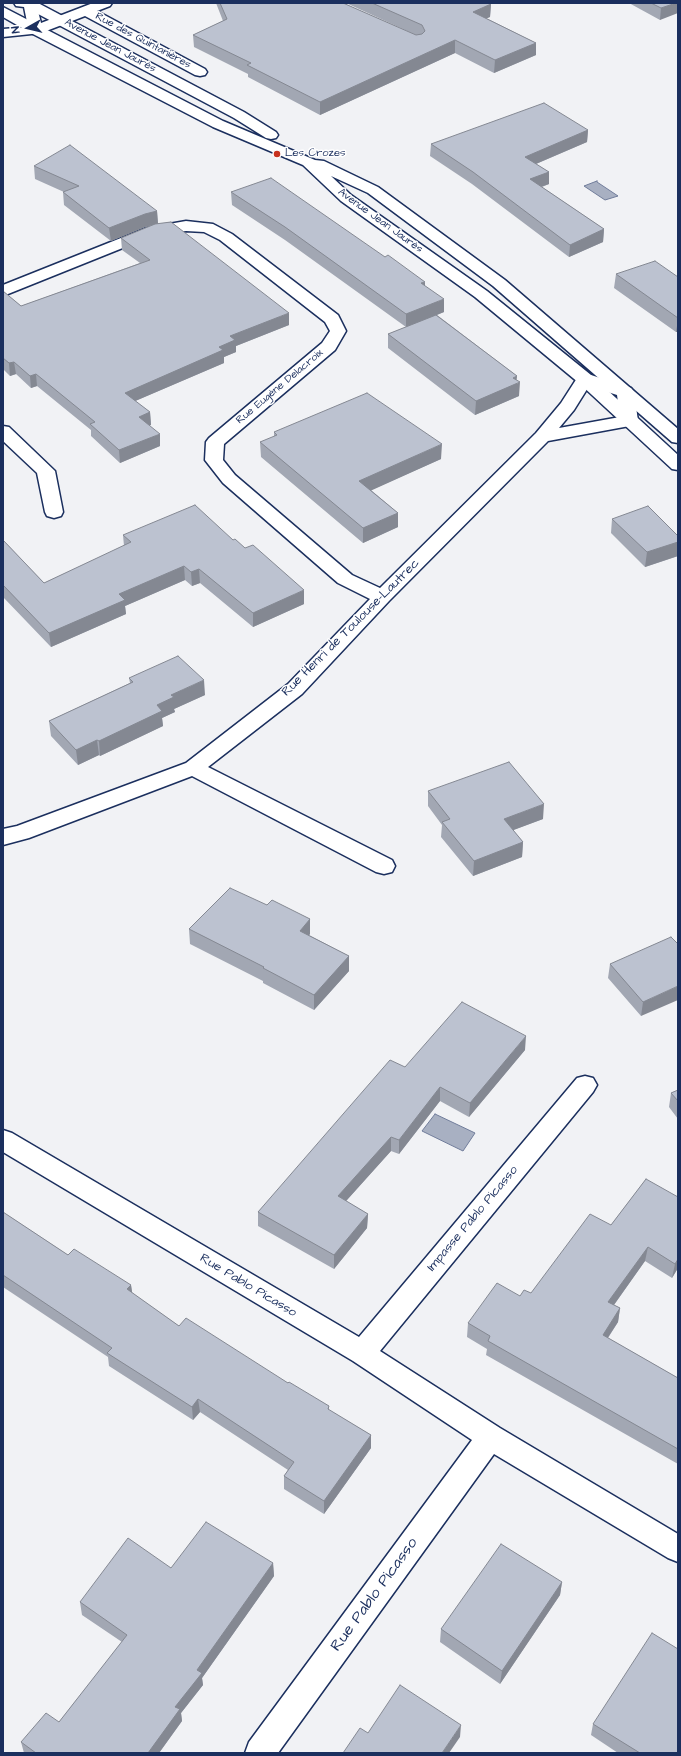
<!DOCTYPE html>
<html>
<head>
<meta charset="utf-8">
<style>
	body { margin:0 }
	#map { position:relative; width:681px; height:1756px; overflow:hidden; background:#f1f2f5; font-family:"Architects Daughter",sans-serif }
	canvas { display:block }
	.frame { position:absolute; inset:0; border:4px solid #1b2f5e; pointer-events:none }
	.north { position:absolute; left:8px; top:8px; width:40px; height:40px; -webkit-text-stroke:3px #fff; paint-order:stroke; rotate:262deg; font-size:11px; font-weight:700; line-height:16px; text-align:center; color:#1b2f5e }
	.north::after { content:''; display:block; margin:auto; width:14px; height:18px; background:#1b2f5e; clip-path:polygon(50% 0,100% 100%,50% 72%,0 100%) }
</style>
</head>
<body>
<div id="map">
<canvas width="681" height="1756"></canvas>
<div class="frame"></div>
<div class="north">N</div>
</div>
<script>
const context = document.querySelector('canvas').getContext('2d');
context.lineJoin = 'round';
function fillPath(path, color) { context.fillStyle = color; context.fill(path, 'evenodd'); }
const shape = rows => new Path2D(rows.map(r => 'M' + r).join(''));
function trace(path, color, width, dash) { context.strokeStyle = color; context.lineWidth = width; context.lineCap = dash ? 'butt' : 'round'; context.setLineDash(dash || []); context.stroke(path); }
function drawText(font, color, halo, rows, align = 'center') {
  context.font = font + ' "Architects Daughter",sans-serif'; context.lineWidth = 3; context.setLineDash([]); context.textBaseline = 'middle'; context.strokeStyle = halo; context.fillStyle = color; for (const [text, x, y, turn = 0] of rows) {
    context.save(); context.translate(x, y); context.rotate((+turn || 0) * Math.PI / 180); context.textAlign = isNaN(turn) ? turn : align; if (halo) context.strokeText(text, 0, 0); context.fillText(text, 0, 0); context.restore();
  }
}
const water = shape([
	[597,181,597,182,618,196,605,200,584,186,597,181],
	[435,1114,475,1133,463,1151,422,1131,435,1114]
]);
fillPath(water, '#a8b0c2');
trace(water, '#707c9a', 1);
const minor = shape([
	[14,3,36,3,41,23,93,3,112,3,110,6,97,11,205,69,207,72,205,75,200,76,195,75,85,16,41,33,3,37,3,29,28,27,24,7,16,6,14,3],
	[186,221,213,224,232,234,338,315,346,331,335,350,224,444,223,460,235,475,352,575,380,588,536,433,561,403,579,375,585,374,591,375,631,388,634,392,638,421,635,425,548,441,389,601,302,694,208,767,392,860,395,866,392,872,384,874,376,872,192,776,29,838,3,845,3,829,17,826,186,763,288,684,370,599,338,583,223,483,205,460,206,442,209,438,322,343,330,331,325,322,220,240,204,232,186,231,155,235,3,296,3,285,146,228,186,221],
	[589,386,617,395,620,417,559,428,574,410,589,386],
	[3,426,9,427,55,471,63,512,61,516,54,518,47,516,45,512,37,473,3,441,3,426],
	[585,1076,593,1078,597,1085,593,1092,380,1351,500,1428,678,1534,678,1562,668,1558,494,1454,278,1753,245,1753,249,1742,472,1440,353,1361,3,1152,3,1130,12,1133,359,1337,577,1078,585,1076]
]);
const secondary = shape([
	[21,3,38,3,244,112,276,132,278,135,276,138,271,139,266,138,234,118,23,6,21,3],
	[3,7,223,121,315,160,324,161,378,187,505,280,678,429,678,443,672,442,493,286,368,193,331,176,351,195,487,291,591,375,678,455,678,470,672,469,579,383,475,297,341,201,303,165,213,127,31,33,3,17,3,7]
]);
trace(minor, '#1b2f5e', 3);
trace(secondary, '#1b2f5e', 3);
fillPath(minor, '#fff');
fillPath(secondary, '#fff');
fillPath(shape([
	[216,3,343,3,416,35,346,3,488,3,491,4,490,17,486,18,536,43,536,55,494,73,455,53,320,115,248,77,248,74,194,47,193,35,223,21],
	[629,3,678,3,660,20],
	[588,130,587,142,536,164,549,172,549,184,542,187,604,229,603,242,569,257,472,184,430,156,431,144],
	[34,166,157,211,158,224,289,325,236,346,236,352,224,357,224,363,135,401,150,412,151,425,149,425,160,446,120,463,91,436,91,430,37,386,31,388,16,374,10,376,3,369,3,291,21,306,140,263,122,250,121,238,152,225,145,227,111,241,64,205,63,192,64,192,35,179],
	[231,192,425,286,444,312,437,315,517,376,516,380,519,396,475,415,388,348,388,334,406,327,285,240,232,205],
	[616,274,678,277,678,332,676,332,614,288],
	[274,432,441,459,371,490,398,513,398,527,363,543,261,457,260,442,274,437],
	[612,519,678,536,678,556,645,567,611,533],
	[123,535,233,540,304,604,253,627,200,583,192,586,185,580,125,606,126,614,51,647,3,597,3,540,44,583,124,546],
	[129,678,205,695,174,709,175,712,162,718,163,726,100,756,99,755,78,765,51,736,49,721,130,683],
	[428,791,543,819,513,830,523,842,522,857,473,876,441,837,442,825,428,806],
	[267,905,310,919,310,934,309,935,349,956,349,971,314,1010,263,983,263,981,190,944,189,929],
	[678,944,641,1016,608,978,610,964],
	[525,1050,469,1117,440,1101,399,1154,391,1151,346,1201,368,1214,367,1228,334,1269,258,1226,258,1212,405,1067],
	[678,1090,678,1119,669,1107,671,1093],
	[646,1179,678,1268,672,1278,645,1261,614,1305,620,1308,618,1322,608,1338,678,1378,678,1464,486,1355,487,1349,467,1337,468,1323,520,1296,531,1293,611,1225],
	[3,1212,68,1255,131,1285,132,1293,179,1326,288,1383,329,1406,329,1410,371,1435,371,1448,324,1514,284,1489,284,1476,288,1470,200,1412,193,1420,109,1366,108,1357,3,1287],
	[273,1563,274,1576,202,1678,203,1685,181,1713,182,1721,159,1753,24,1753,21,1742,59,1722,122,1642,82,1615,80,1602,171,1568],
	[562,1582,560,1595,500,1684,440,1642,441,1629],
	[593,1724,678,1753,618,1753,591,1735]
]), '#a2a7b3');
fillPath(shape([
	[676,3,678,3,678,13,660,20,661,8],
	[491,4,490,17,473,24,473,12],
	[455,40,455,53,320,115,320,102],
	[536,43,536,55,494,73,495,60],
	[588,130,587,142,524,169,525,157],
	[549,172,549,184,529,191,530,179],
	[157,211,158,224,145,227,111,241,109,228,145,214],
	[604,229,603,242,569,257,570,245],
	[425,282,425,295,421,283],
	[444,299,444,312,406,327,406,314],
	[289,313,289,325,236,346,236,352,224,357,224,363,126,405,125,393,230,336],
	[678,320,678,332,676,332],
	[14,362,16,374,10,376,9,363],
	[36,374,37,386,31,388,30,376],
	[517,376,516,384,520,382,519,396,475,415,476,401,513,378],
	[150,412,151,425,140,429,139,417],
	[160,434,160,446,120,463,119,450],
	[442,444,441,459,359,496,359,481],
	[398,513,398,527,363,543,363,528],
	[678,542,678,556,645,567,647,552],
	[184,566,185,580,125,606,126,614,51,647,49,633,119,594],
	[199,569,200,583,192,586,191,572],
	[304,590,304,604,253,627,253,613],
	[204,680,205,695,174,709,175,712,162,718,163,726,100,756,99,741,171,695],
	[97,740,99,755,78,765,76,750],
	[544,804,543,819,503,834,504,819],
	[523,842,522,857,473,876,474,861],
	[310,919,310,934,300,946,300,931],
	[349,956,349,971,314,1010,314,995],
	[678,986,678,1000,641,1016,643,1002],
	[526,1036,525,1050,469,1117,470,1103],
	[440,1087,440,1101,399,1154,399,1140],
	[391,1137,391,1151,338,1210,338,1196],
	[368,1214,367,1228,334,1269,334,1255],
	[648,1247,645,1261,606,1316,608,1302],
	[678,1259,678,1268,672,1278,675,1264],
	[131,1285,133,1298,127,1289],
	[620,1308,618,1322,601,1348,603,1335],
	[198,1399,200,1412,193,1420,192,1407],
	[371,1435,371,1448,324,1514,324,1501],
	[273,1563,274,1576,202,1678,203,1685,181,1713,182,1721,159,1753,148,1753,175,1707,197,1670],
	[562,1582,560,1595,500,1684,502,1671],
	[461,1725,460,1737,449,1753,442,1753]
]), '#848892');
const building = shape([
	[220,3,343,3,416,35,422,34,425,31,422,25,372,3,488,3,491,4,473,12,536,43,495,60,455,40,320,102,247,65,251,63,193,35,227,19,220,3],
	[651,3,676,3,661,8,651,3],
	[544,103,588,130,525,157,549,172,530,179,604,229,570,245,473,172,431,144,544,103],
	[70,145,157,211,145,214,109,228,63,192,79,186,34,166,70,145],
	[271,178,385,257,388,255,425,282,421,283,444,299,406,314,285,227,231,192,271,178],
	[171,222,289,313,230,336,235,340,219,347,223,350,125,393,150,412,139,417,160,434,119,450,90,424,95,422,36,374,30,376,14,362,9,363,3,358,3,291,21,306,150,260,121,238,155,224,171,222],
	[655,261,678,277,678,318,616,274,655,261],
	[436,315,517,376,513,378,520,382,476,401,388,334,436,315],
	[367,393,442,444,359,481,398,513,363,528,260,442,277,435,274,432,367,393],
	[195,505,233,540,235,539,245,548,253,545,304,590,253,613,199,569,191,572,184,566,119,594,125,600,49,633,3,585,3,540,44,583,131,542,123,535,195,505],
	[648,506,678,536,678,542,647,552,612,519,648,506],
	[178,656,204,680,171,695,174,697,157,705,162,711,99,741,97,740,76,750,49,721,133,682,129,678,178,656],
	[509,762,544,804,504,819,523,842,474,861,442,822,450,819,428,791,509,762],
	[230,888,267,905,272,900,310,919,300,931,349,956,314,995,263,968,264,967,189,929,230,888],
	[671,937,678,944,678,986,643,1002,610,964,671,937],
	[462,1002,526,1036,470,1103,440,1087,399,1140,391,1137,338,1196,368,1214,334,1255,258,1212,390,1060,405,1067,462,1002],
	[678,1090,678,1101,671,1093,678,1090],
	[646,1179,678,1197,678,1259,675,1264,648,1247,608,1302,620,1308,603,1335,678,1378,678,1449,488,1341,490,1336,468,1323,497,1283,520,1296,524,1290,531,1293,590,1214,611,1225,646,1179],
	[3,1212,68,1255,74,1249,131,1285,127,1289,179,1326,186,1318,288,1383,289,1382,329,1406,328,1409,371,1435,324,1501,284,1476,294,1462,198,1399,192,1407,107,1353,112,1348,3,1275,3,1212],
	[206,1522,273,1563,197,1670,202,1673,175,1707,180,1709,148,1753,36,1753,21,1742,46,1713,59,1722,127,1635,80,1602,128,1538,171,1568,206,1522],
	[501,1544,562,1582,502,1671,441,1629,501,1544],
	[652,1633,678,1649,678,1753,640,1753,593,1724,652,1633],
	[400,1685,461,1725,442,1753,343,1753,360,1728,368,1733,400,1685]
]);
fillPath(building, '#bcc2d0');
trace(building, '#848892', 1);
for (const [x, y, r, color] of [
	[277,154,4,"#c8321e"]
]) { const dot = new Path2D(); dot.arc(x, y, r, 0, 2 * Math.PI); context.fillStyle = color; context.fill(dot); trace(dot, '#fff', 1.5); }
drawText('11px', '#1b2f5e', '#fff', [
	["Rue des Quintanières",143,41,28],
	["Avenue Jean Jaurès",110,46,28],
	["Avenue Jean Jaurès",380,221,36],
	["Rue Eugène Delacroix",280,387,-40]
]);
drawText('11px', '#1b2f5e', '#fff', [
	["Les Crozes",285,154]
], 'left');
drawText('13px', '#1b2f5e', '#fff', [
	["Rue Henri de Toulouse-Lautrec",351,628,-45],
	["Impasse Pablo Picasso",473,1219,-50],
	["Rue Pablo Picasso",248,1286,31]
]);
drawText('16px', '#1b2f5e', '#fff', [
	["Rue Pablo Picasso",375,1595,-54]
]);
</script>
</body>
</html>
